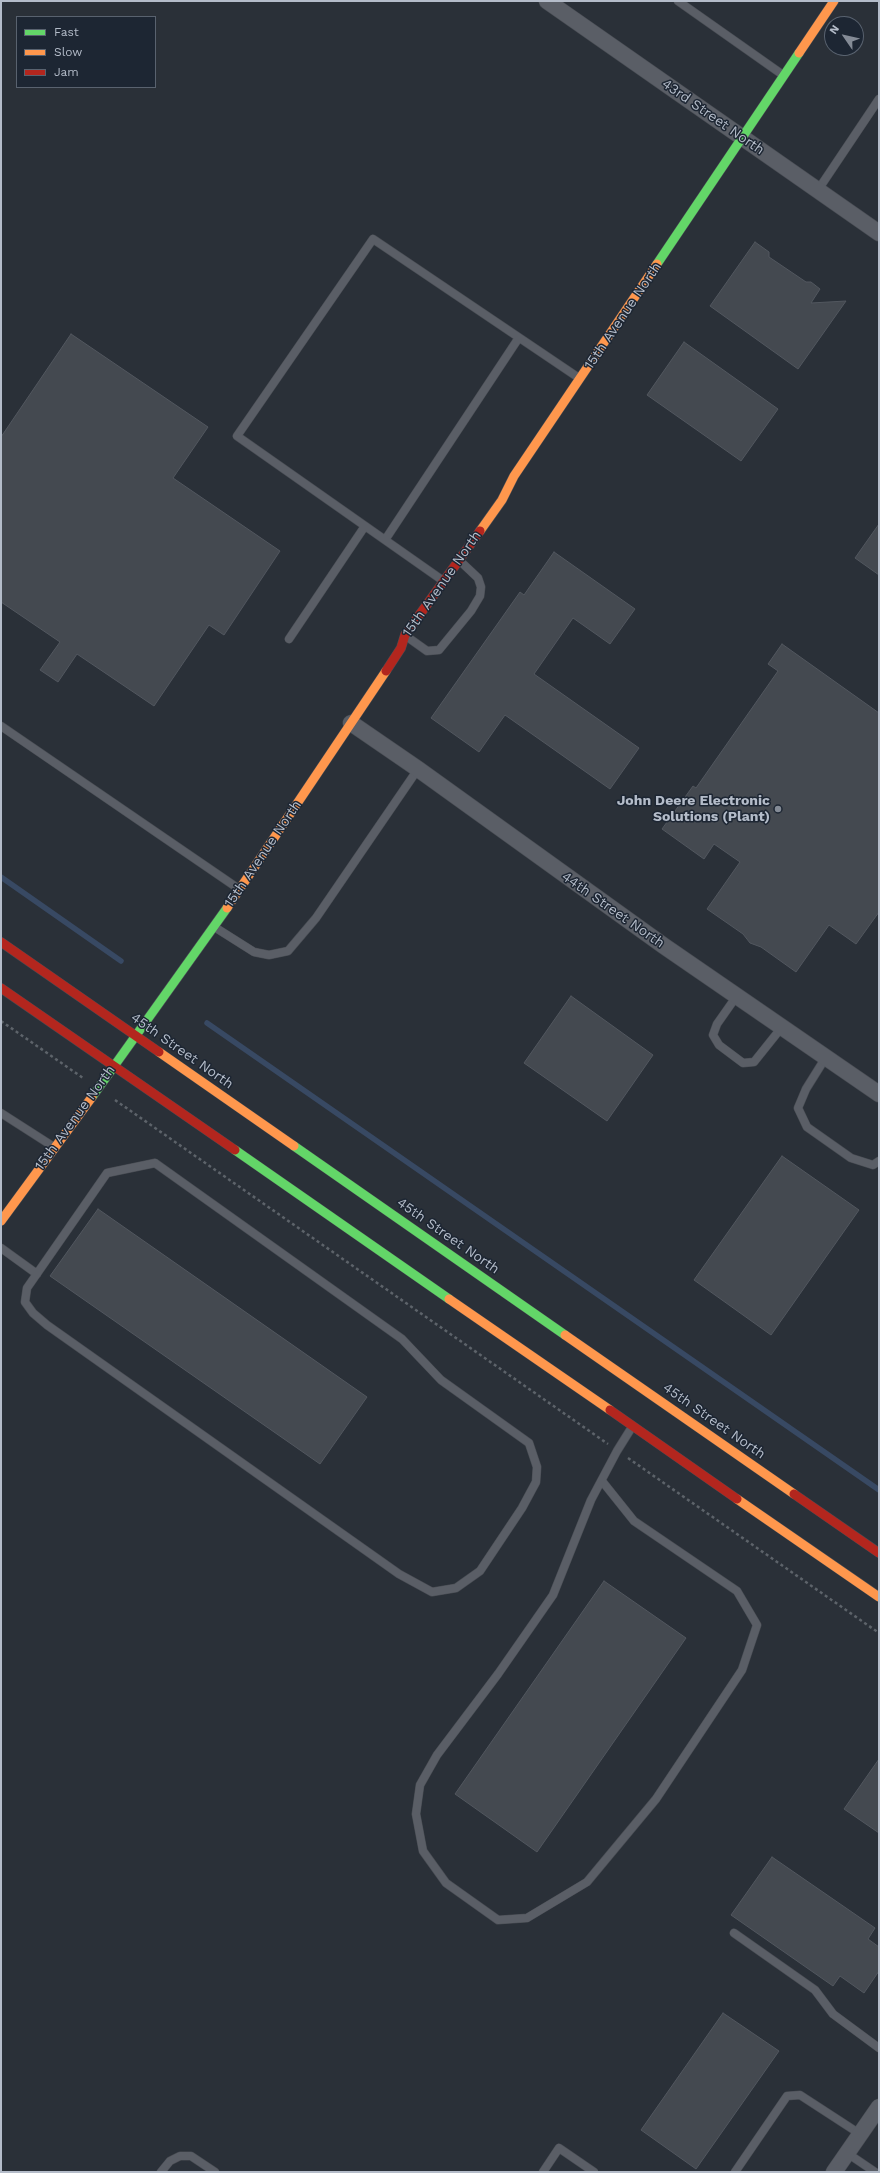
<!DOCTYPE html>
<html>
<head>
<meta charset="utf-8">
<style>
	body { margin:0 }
	#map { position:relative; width:880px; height:2173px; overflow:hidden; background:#2a3038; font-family:"Work Sans",sans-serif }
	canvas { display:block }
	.frame { position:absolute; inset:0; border:2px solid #b4bcc9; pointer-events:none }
	.legend { position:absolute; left:16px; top:16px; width:140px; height:72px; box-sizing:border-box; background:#1d2633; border:1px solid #59626f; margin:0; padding:5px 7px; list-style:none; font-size:12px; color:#b4bcc9 }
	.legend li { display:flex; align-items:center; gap:8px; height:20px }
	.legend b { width:20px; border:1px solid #59626f }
	.north { position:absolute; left:824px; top:16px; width:40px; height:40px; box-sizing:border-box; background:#1d2633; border:1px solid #59626f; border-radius:50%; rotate:304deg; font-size:11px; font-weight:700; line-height:16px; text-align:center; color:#b4bcc9 }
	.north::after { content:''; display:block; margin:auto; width:14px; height:18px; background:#848b96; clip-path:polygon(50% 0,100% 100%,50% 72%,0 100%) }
</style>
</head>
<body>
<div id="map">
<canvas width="880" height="2173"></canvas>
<div class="frame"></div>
<ul class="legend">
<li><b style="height:5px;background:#63d668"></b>Fast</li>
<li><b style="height:5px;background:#ff974d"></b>Slow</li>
<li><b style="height:5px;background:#b3261e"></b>Jam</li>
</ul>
<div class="north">N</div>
</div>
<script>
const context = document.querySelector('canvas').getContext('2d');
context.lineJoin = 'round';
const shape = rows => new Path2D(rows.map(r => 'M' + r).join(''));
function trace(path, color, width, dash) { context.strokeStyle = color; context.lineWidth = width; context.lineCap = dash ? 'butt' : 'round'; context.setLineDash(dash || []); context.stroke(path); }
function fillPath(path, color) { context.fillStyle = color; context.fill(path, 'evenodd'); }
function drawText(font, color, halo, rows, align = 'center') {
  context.font = font + ' "Work Sans",sans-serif'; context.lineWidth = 3; context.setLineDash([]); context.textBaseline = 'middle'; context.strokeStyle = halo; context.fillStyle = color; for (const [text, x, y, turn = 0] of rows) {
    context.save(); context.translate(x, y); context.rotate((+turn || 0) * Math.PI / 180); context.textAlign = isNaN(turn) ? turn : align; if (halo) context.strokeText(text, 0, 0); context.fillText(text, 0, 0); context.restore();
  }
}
trace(shape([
	[1,877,121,961],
	[207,1023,879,1490]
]), '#384963', 5.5);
const building = shape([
	[755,242,769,252,769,257,806,282,811,282,820,289,811,303,846,301,798,369,710,306,755,242],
	[71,334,208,427,173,478,280,551,224,635,209,625,154,706,77,654,58,682,40,670,60,642,1,602,1,437,71,334],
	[684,342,778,409,741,461,647,395,684,342],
	[879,524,879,575,855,558,879,524],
	[554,552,635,609,610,644,573,618,534,674,639,748,610,789,505,715,479,752,431,718,520,592,524,595,554,552],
	[782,644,879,713,879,912,856,944,829,925,796,972,761,947,750,943,743,934,707,909,740,862,714,844,704,859,662,829,693,786,696,788,778,671,768,664,782,644],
	[571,996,653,1055,607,1121,524,1063,571,996],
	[782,1156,859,1210,771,1335,694,1280,782,1156],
	[98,1209,367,1397,320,1464,50,1276,98,1209],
	[604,1581,686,1638,537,1852,455,1794,604,1581],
	[879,1759,879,1833,844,1809,879,1759],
	[772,1857,875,1928,868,1939,879,1947,879,1971,864,1993,840,1976,833,1986,731,1915,772,1857],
	[723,2013,779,2051,696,2169,641,2130,723,2013]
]);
fillPath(building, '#444950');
trace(building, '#52575f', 1);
const lane = shape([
	[678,1,783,75],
	[818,190,879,99],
	[385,540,518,339],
	[442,580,237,436,373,239,579,378],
	[406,636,427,651,439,650,471,611,480,596,481,587,478,578,459,560],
	[289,639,365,526],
	[1,726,239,889],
	[216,928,254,952,269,955,288,951,316,918,418,769],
	[736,997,717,1024,713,1035,719,1045,743,1063,754,1062,782,1027],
	[826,1057,806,1089,798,1108,807,1127,851,1158,873,1165,879,1161],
	[1,1113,54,1147],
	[155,1163,402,1339,441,1380,529,1443,537,1467,536,1482,522,1508,480,1571,456,1588,432,1592,399,1574,47,1325,33,1313,25,1302,27,1288,107,1173,155,1163],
	[1,1248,37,1274],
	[602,1481,634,1521,737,1591,757,1625,742,1670,656,1799,587,1882,527,1918,498,1920,446,1883,423,1851,416,1814,420,1785,437,1755,498,1674,553,1595,591,1500,617,1451,632,1427],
	[734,1933,815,1990,833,2014,879,2048],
	[847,2153,875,2172],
	[161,2172,170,2161,180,2156,191,2156,215,2172],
	[543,2172,559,2148,594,2172],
	[735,2172,787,2096,800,2095,860,2134]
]);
const street = shape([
	[547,1,879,233],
	[351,723,418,769,664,946,879,1094],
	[834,2172,879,2107]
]);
const fast = shape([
	[657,264,799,53],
	[92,1097,227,908],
	[294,1146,565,1335],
	[235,1150,449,1299]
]);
const slow = shape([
	[799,53,834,1],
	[480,531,502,500,514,476,657,264],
	[227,908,386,671],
	[159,1052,294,1146],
	[1,1221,92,1097],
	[449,1299,610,1410],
	[565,1335,794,1494],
	[737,1499,879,1597]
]);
const jam = shape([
	[386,671,401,648,405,635,480,531],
	[1,942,159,1052],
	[1,988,235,1150],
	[610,1410,737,1499],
	[794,1494,879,1553]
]);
trace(lane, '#484c53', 9);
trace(street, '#484c53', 17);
trace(fast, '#484c53', 10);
trace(slow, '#484c53', 10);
trace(jam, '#484c53', 10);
trace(shape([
	[1,1021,83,1078],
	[115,1100,608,1444],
	[628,1458,879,1633]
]), '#5d636a', 2.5, [3, 3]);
trace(lane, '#5a5e66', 8);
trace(street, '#5a5e66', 16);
trace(fast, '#63d668', 9);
trace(slow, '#ff974d', 9);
trace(jam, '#b3261e', 9);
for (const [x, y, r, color] of [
	[778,809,4,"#848b96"]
]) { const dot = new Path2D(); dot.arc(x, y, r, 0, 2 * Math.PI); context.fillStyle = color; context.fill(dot); trace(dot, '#1d2633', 1.5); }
drawText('14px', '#b4bcc9', '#1d2633', [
	["43rd Street North",713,117,35],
	["15th Avenue North",623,316,-56],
	["15th Avenue North",442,584,-55],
	["15th Avenue North",263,854,-56],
	["44th Street North",613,910,35],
	["45th Street North",182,1051,35],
	["15th Avenue North",75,1118,-54],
	["45th Street North",448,1236,35],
	["45th Street North",714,1421,35]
]);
drawText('bold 14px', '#b4bcc9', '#1d2633', [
	["John Deere Electronic",770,801],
	["Solutions (Plant)",770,817]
], 'right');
</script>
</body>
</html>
